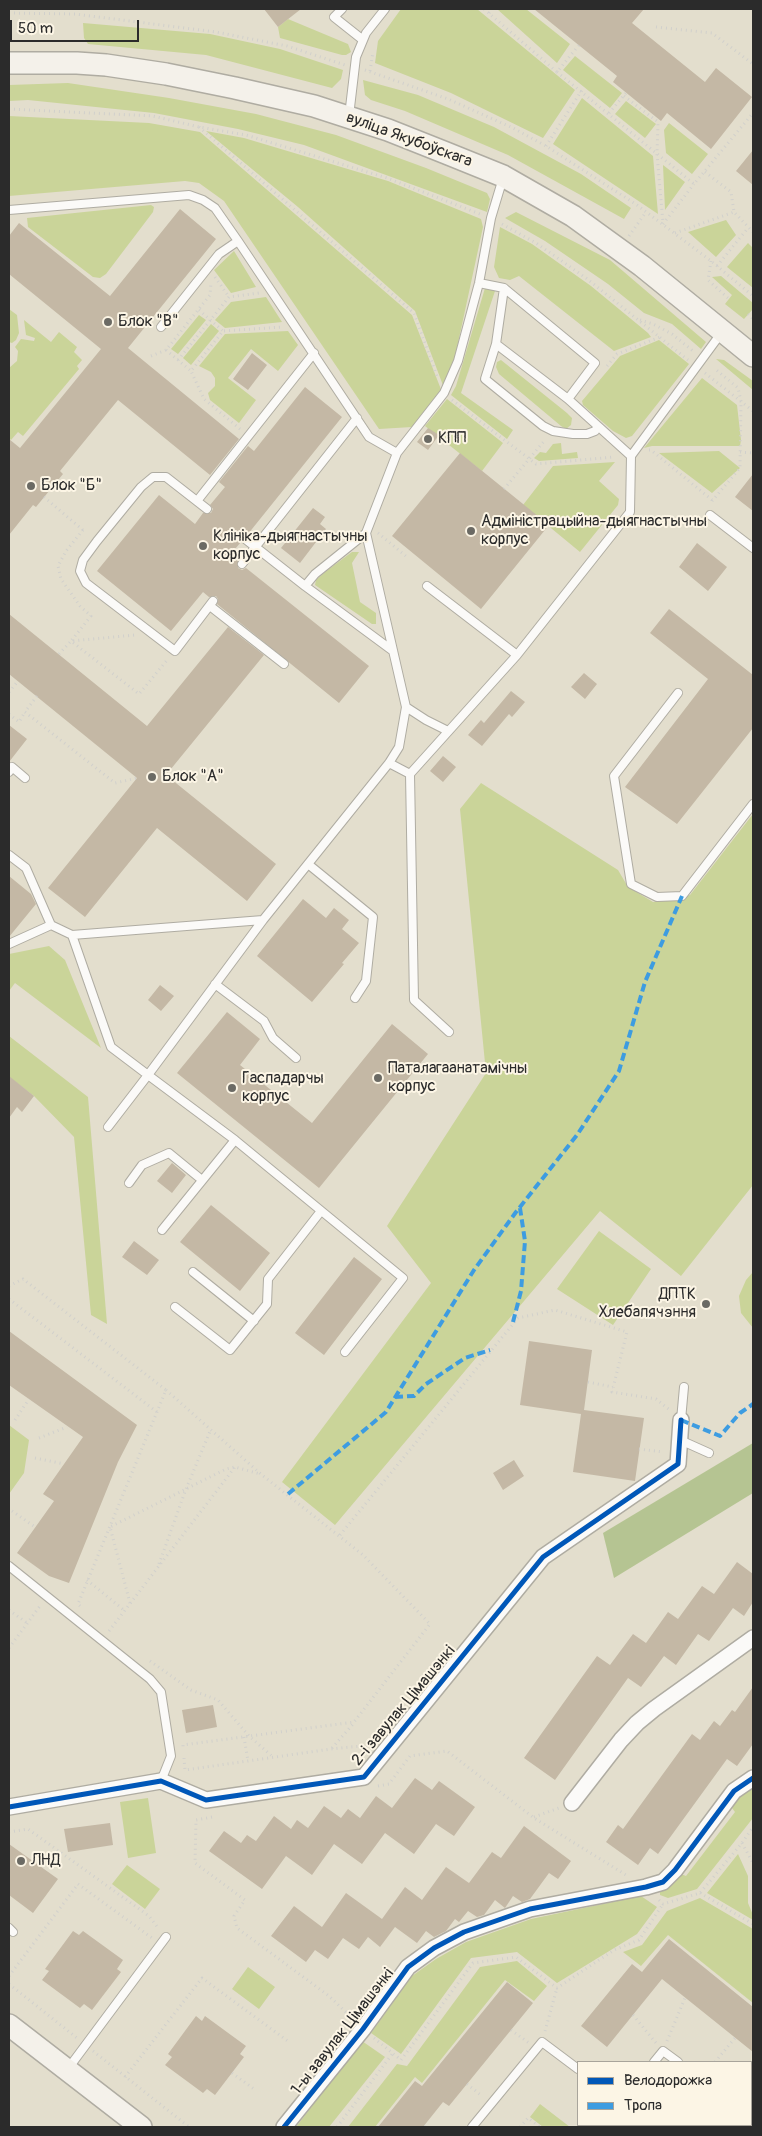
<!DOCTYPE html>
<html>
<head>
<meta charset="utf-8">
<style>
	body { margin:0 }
	#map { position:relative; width:762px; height:2136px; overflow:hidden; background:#e3decd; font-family:Pangolin,sans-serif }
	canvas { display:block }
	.frame { position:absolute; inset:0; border:10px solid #2b2b2b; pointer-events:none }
	.legend { position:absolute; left:577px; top:2061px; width:175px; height:65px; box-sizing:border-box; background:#fcf5e5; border:1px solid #a8a49b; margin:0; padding:6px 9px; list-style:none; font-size:15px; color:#2b2b2b }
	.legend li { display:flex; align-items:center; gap:10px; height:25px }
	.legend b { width:25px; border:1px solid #a8a49b }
	.scale { position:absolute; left:10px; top:20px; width:129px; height:22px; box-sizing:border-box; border:2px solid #2b2b2b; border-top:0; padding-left:6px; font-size:15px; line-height:18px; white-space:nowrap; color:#2b2b2b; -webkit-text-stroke:4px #fcf5e5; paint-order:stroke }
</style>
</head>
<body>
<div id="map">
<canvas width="762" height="2136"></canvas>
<div class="frame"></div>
<ul class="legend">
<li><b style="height:6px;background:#0057b8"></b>Велодорожка</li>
<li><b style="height:6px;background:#3d9ce1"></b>Тропа</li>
</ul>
<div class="scale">50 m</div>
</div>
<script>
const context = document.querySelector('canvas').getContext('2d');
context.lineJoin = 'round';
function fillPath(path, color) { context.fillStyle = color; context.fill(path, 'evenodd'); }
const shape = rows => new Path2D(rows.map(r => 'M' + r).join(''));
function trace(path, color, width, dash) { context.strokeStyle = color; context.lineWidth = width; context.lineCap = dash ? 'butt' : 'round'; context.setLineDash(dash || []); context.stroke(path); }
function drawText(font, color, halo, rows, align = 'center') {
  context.font = font + ' Pangolin,sans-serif'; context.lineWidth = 4; context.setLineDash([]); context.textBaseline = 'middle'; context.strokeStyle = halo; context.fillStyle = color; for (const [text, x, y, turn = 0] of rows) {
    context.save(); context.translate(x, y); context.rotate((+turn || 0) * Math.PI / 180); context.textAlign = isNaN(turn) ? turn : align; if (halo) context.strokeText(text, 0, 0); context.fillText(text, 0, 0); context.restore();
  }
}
fillPath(shape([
	[401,9,477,9,575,90,543,138,451,93,375,63,378,41],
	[497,9,526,9,570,44,557,63],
	[288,19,348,44,351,52,346,55,342,55,280,38,278,27],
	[83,23,210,34,280,49,343,70,341,79,332,88,206,55,88,44,84,38],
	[575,56,622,93,610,108,563,70],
	[363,80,418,95,494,127,581,174,631,208,624,219,508,155,405,111,371,100,365,95],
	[68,83,169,98,256,114,336,135,426,168,487,193,490,199,487,212,304,145,238,129,154,113,28,100,9,101,9,85],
	[582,98,653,156,658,214,553,144],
	[626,101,656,124,645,138,615,114],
	[9,116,149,123,200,132,412,315,442,392,412,427,379,429,224,201,199,183,185,181,9,196],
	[669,123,708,154,692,174,666,153,664,130],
	[206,131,244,138,388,181,481,219,483,227,455,357,444,388,415,311,298,207],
	[663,165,685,182,665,210],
	[151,205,154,207,153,212,106,274,100,278,93,277,28,227,27,218],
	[516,212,610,260,706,342,701,349,672,324,644,313,608,284,545,241,505,218],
	[726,220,736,235,716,257,688,232],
	[500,227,532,244,591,286,648,333,651,337,614,351,519,276,510,280,499,278,494,267],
	[748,243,753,248,753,288,727,267],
	[234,251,256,287,231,293,214,270],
	[721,276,753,303,753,309,744,319,725,304,732,295,712,277],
	[485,288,495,291,461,393,513,430,507,439,451,395,456,386],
	[266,297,282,322,225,328,215,320,231,302],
	[9,309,17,315,19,333,16,340,12,343,9,342],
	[199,315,206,320,178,354,171,349],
	[24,320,51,342,59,332,77,347,74,352,82,360,77,366,79,369,23,436,18,432,11,440,9,438,9,368,17,361,18,351,15,347,21,339,34,341,35,338,26,335],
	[211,324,219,331,191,365,183,358],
	[288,331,298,345,278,371,251,349,228,378,256,400,239,423,210,400,208,393,215,386,215,378,211,372,199,366,225,334],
	[659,340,689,364,632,436,626,438,613,431,583,405,582,401,620,356],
	[716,359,724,360,753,381,753,390],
	[501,360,567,413,572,418,571,425,566,429,561,426,499,374,496,367,497,362],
	[702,378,737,405,741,440,740,446,652,446,644,448],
	[447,399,503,443,482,471,425,426],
	[561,443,562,454,577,452,578,458,539,461,534,458,540,452,546,453,553,444],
	[719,451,740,468,712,493,659,453],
	[615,462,599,481,619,499,618,505,580,552,523,505,553,466],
	[352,552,359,552,352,563,360,602,376,613,376,624,372,624,315,585,316,580,325,572],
	[481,783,618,870,628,887,653,902,690,895,753,814,753,1185,681,1276,600,1211,335,1525,282,1482,431,1283,387,1226,486,1073,460,809],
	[49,946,65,960,101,1048,15,983,9,991,9,954],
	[9,1036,88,1097,107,1324,91,1315,74,1137,34,1096,9,1077],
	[599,1231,651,1269,613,1325,557,1289],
	[753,1272,753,1328,741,1313,739,1296,746,1280],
	[9,1425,29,1440,24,1473,9,1494],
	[753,1784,753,1818,697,1889,668,1898,660,1895,660,1888,681,1874,686,1876,735,1812,732,1808,741,1792],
	[148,1798,156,1853,128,1858,120,1802],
	[738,1854,748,1876,748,1903,753,1915,753,1920,707,1893],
	[127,1865,160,1889,145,1909,112,1884],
	[641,1896,657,1907,637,1934,557,1983,517,1952,471,1958,401,2054,371,2033,412,1976,436,1959,466,1942,531,1919],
	[700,1898,753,1929,753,2003,668,1935,641,1966,623,1952,642,1945,667,1911],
	[517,1961,547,1986,534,2001,505,1980,422,2083,415,2077,375,2127,348,2127,397,2064,407,2066,480,1967],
	[248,1967,275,1987,259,2009,232,1989],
	[362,2041,385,2057,329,2127,296,2127],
	[540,2104,570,2127,543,2127,530,2117]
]), '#cad499');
fillPath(shape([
	[753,1443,753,1493,614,1578,603,1533]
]), '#b5c492');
fillPath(shape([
	[264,9,301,9,278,27],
	[534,9,644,9,632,23,705,82,716,68,752,97,711,149,667,113,661,121,613,82,617,76],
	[753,150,753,185,736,171],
	[180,209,216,239,128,348,239,439,210,475,118,400,60,471,63,474,36,507,33,505,9,535,9,439,20,448,101,349,9,274,9,236,19,223,110,296],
	[252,353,267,365,248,390,233,379],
	[305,387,342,417,248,534,240,534,238,538,241,542,230,555,238,561,238,568,242,570,246,568,369,666,339,703,217,604,218,599,216,596,209,597,203,592,171,631,97,571,159,495,195,524,203,513,211,513,213,509,210,505,225,487,219,482,248,446,254,451],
	[428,428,439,435,428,450,417,442],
	[460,453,549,525,481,609,392,536],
	[753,474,753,511,735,497],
	[313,508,325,517,320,524,326,529,300,563,281,548],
	[697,543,727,567,708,591,679,567],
	[669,609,753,675,753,728,677,824,625,787,708,679,650,633],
	[9,614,147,726,228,627,264,655,166,775,276,864,247,901,157,828,85,917,48,888,137,778,9,674],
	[584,673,597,684,585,699,571,687],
	[511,691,525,702,512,717,509,714,482,746,468,735,481,720,484,723],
	[9,725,27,739,9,762],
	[443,756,456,767,443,782,430,771],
	[9,876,31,894,36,904,9,937],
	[303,899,326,918,334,908,349,920,342,929,359,943,342,963,344,964,312,1002,257,956],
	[160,985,174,996,161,1011,148,1000],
	[227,1012,260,1039,240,1065,312,1123,392,1024,428,1054,319,1188,177,1073],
	[9,1076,34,1096,22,1112,17,1107,9,1118],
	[172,1163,186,1175,172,1193,157,1181],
	[211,1205,270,1253,240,1291,180,1242],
	[134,1241,159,1260,147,1275,122,1257],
	[354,1257,382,1279,324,1355,295,1333],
	[9,1331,137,1425,118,1462,69,1583,49,1576,17,1553,54,1501,43,1494,83,1437,9,1385],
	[529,1341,592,1350,584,1410,644,1418,635,1481,573,1472,581,1414,520,1405],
	[514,1460,524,1476,503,1490,493,1473],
	[737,1562,753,1574,753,1602,744,1616,733,1608,709,1641,698,1634,676,1665,664,1656,641,1687,628,1678,555,1780,524,1758,597,1656,610,1665,633,1634,646,1643,668,1612,678,1619,702,1586,714,1594],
	[753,1687,753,1744,737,1766,727,1759,658,1854,650,1848,638,1865,606,1842,618,1825,623,1829,692,1734,700,1740,714,1721,720,1726,732,1710,735,1712],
	[213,1705,217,1727,186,1733,182,1710],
	[415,1778,432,1790,439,1781,475,1807,454,1836,436,1824,414,1854,385,1833,362,1864,334,1844,312,1875,286,1856,262,1889,209,1851,224,1831,241,1843,247,1835,256,1841,274,1816,291,1829,297,1820,308,1828,324,1806,341,1818,348,1809,360,1818,376,1796,392,1808],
	[110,1823,113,1845,68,1852,64,1829],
	[524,1826,571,1861,558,1879,549,1873,530,1899,522,1902,513,1896,505,1908,495,1900,484,1915,477,1917,468,1911,459,1922,455,1919,446,1931,434,1937,426,1931,417,1943,395,1927,380,1947,368,1937,359,1949,343,1938,328,1959,315,1950,306,1962,271,1936,294,1906,322,1927,346,1893,382,1919,405,1887,422,1900,446,1867,469,1883,492,1852,501,1858],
	[9,1844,58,1879,33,1913,9,1895],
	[73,1931,79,1935,83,1931,123,1960,117,1969,121,1972,92,2010,84,2004,80,2008,42,1980,49,1971,45,1969],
	[669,1939,753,2007,753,2052,662,1979,607,2047,581,2026,632,1964,642,1972],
	[507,1982,533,2003,449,2106,443,2102,423,2127,378,2127,415,2081,422,2086],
	[196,2016,202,2021,205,2016,246,2046,240,2054,244,2057,215,2095,207,2089,203,2093,165,2065,172,2057,168,2054]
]), '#c4b8a5');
const service = shape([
	[342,9,334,17,363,40],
	[349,116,356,57,366,33,385,9],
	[9,210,189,195,203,200,215,208,238,241,369,437,397,453],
	[479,283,504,288,595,363,568,399],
	[504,288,496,344,568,399,631,456],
	[161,327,219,254,238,241],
	[496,344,485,379,543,426,553,431,573,434,587,434,595,431,598,427],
	[197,501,314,353],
	[207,509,166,477,153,477,141,487,97,541,83,560,80,571,86,583,175,651,213,601],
	[710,515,753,548],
	[244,538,305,586,315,574,366,533,397,453,444,393,458,361,479,283,491,218,503,178],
	[242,564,357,418],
	[305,586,393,651],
	[427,586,517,655],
	[210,606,284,664],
	[678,693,614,776,631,884,657,897,682,896,753,804],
	[406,707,426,720,448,731],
	[389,763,410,774,517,655,630,512,631,456,722,332],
	[9,772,12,767,25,778],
	[410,774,414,1000,449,1032],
	[9,855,26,868,51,925],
	[308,864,373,917,366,981,355,998],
	[263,920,148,1075,235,1140,403,1278,345,1352],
	[72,935,111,1047,148,1075,108,1127],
	[9,944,51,925,72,935,263,920,389,763,399,747,406,707,366,533],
	[215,984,264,1021,273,1038,296,1058],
	[129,1183,142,1165,169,1153,202,1180],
	[162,1230,235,1140],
	[193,1272,254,1321],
	[175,1307,230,1350,267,1304,268,1279,321,1211],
	[681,1420,684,1387],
	[680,1440,709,1453],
	[9,1566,150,1679,161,1692,171,1756,161,1781],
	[9,1928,13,1932],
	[654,2062,663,2051,678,2062],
	[67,2070,166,1937],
	[751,2120,753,2122],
	[643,2125,645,2127],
	[472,2127,542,2042,578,2069]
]);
const minor = shape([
	[572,1803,621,1740,637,1723,654,1709,753,1638],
	[9,1807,161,1781,206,1800,364,1777,543,1557,678,1464,681,1420],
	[284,2127,363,2029,408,1967,434,1948,464,1932,530,1909,646,1887,663,1882,675,1870,734,1791,753,1778]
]);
const secondary = shape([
	[9,63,77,63,106,65,166,74,235,88,314,106,388,130,446,153,503,176,573,216,642,266,753,356],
	[9,2025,141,2127]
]);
trace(service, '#afaca2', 10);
trace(minor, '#afaca2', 18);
trace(secondary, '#afaca2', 24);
trace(shape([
	[484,9,557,72,579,45],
	[9,13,75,14,216,32,287,46,345,65],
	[489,13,492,9],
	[656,27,712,33,753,64],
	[365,70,448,99,513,128,546,146,637,205,711,261,753,296],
	[370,71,373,52],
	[557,72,694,184,753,113],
	[624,96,658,122,657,154,663,223],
	[9,109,153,116,199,127,246,135,387,178,480,214],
	[609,113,626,93],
	[199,127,414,313,437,376],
	[546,146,582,90],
	[705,172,731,192,734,212,753,232],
	[502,224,536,243,586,278,688,360],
	[663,224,694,184],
	[675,233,734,212],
	[629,236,646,212],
	[711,261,708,280,729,299],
	[717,266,748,228],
	[215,277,229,297],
	[199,310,223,331],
	[748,314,753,319],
	[640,320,653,324,672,334,693,351],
	[166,350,191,371],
	[151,356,166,350,210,295,211,283],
	[178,360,229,297,259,293],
	[607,366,617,354,660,337],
	[705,373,753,411],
	[452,400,536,464,614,457],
	[240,429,204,399,191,371,223,331,282,327],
	[649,450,651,450,712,500],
	[740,452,753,453],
	[504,489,545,440],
	[44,497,84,531],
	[712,501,740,468,741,401,738,388,714,368],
	[83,530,66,551,58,566,61,579,80,606,91,616,71,641,139,694,168,659],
	[378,533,407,557],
	[59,654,71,641,135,635],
	[9,692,18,681],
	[37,696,25,712,115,783,137,778],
	[9,714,19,722,25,712],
	[9,1286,23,1279,166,1390,78,1604,80,1606],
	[9,1299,157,1412],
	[588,1382,613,1387],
	[166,1390,262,1475,363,1555,430,1624,354,1722,183,1745,183,1749],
	[15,1420,29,1399],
	[39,1438,67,1427],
	[639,1449,663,1452],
	[35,1458,64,1464],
	[12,1511,35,1527],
	[340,1535,518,1318,555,1310,627,1332,612,1392,656,1399,671,1411],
	[159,1564,186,1489,211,1429],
	[87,1580,125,1611],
	[130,1603,110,1527,226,1469,235,1467,260,1474],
	[9,1610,27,1623],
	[109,1631,235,1467],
	[9,1648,40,1606],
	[150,1661,191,1690,218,1700,249,1736,273,1757],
	[244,1737,248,1761],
	[332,1748,354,1723],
	[184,1758,185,1770,331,1749,371,1745],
	[378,1786,389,1784,410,1756,447,1751,534,1818,626,1875],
	[212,1817,196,1820,195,1863,245,1900,234,1916,237,1928,329,1996,353,2019],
	[534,1817,559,1808],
	[9,1832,28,1829,149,1916,159,1929],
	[742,1843,753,1863],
	[700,1893,753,1924],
	[659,1900,663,1904,700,1893,742,1843,753,1827],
	[9,1976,78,1884,152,1938],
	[9,1984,77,2038],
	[633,2015,656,2043],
	[511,2030,529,2043],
	[545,2031,557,1988],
	[374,2038,401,2060,473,1963,516,1957,557,1988,614,1950,639,1940,663,1904],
	[667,2041,685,1998],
	[93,2051,189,2127],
	[715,2062,735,2038],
	[232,2073,254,2089],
	[125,2077,202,1978,289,2042],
	[467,2084,482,2096],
	[424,2126,426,2127],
	[337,2127,393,2053],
	[520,2127,528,2118,540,2127],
	[709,2127,722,2125,732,2127]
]), '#d1d0cc', 3, [1, 4]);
trace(service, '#fbfaf8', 8);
trace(minor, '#fbfaf8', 15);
trace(secondary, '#f4f1ea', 21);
trace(shape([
	[513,1322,521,1291,525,1241,520,1208],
	[395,1397,414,1396,426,1384,465,1358,490,1350],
	[681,1420,720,1436,740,1413,753,1404],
	[288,1494,386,1412,474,1270,516,1212,577,1135,619,1071,645,982,682,896]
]), '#3d9ce1', 4, [8, 4]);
trace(shape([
	[9,1807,161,1781,206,1800,364,1777,543,1557,678,1464,681,1420],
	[284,2127,363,2029,408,1967,434,1948,464,1932,530,1909,646,1887,663,1882,675,1870,734,1791,753,1778]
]), '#0057b8', 5);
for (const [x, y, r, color] of [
	[108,322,5,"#6b6a64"],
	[428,439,5,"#6b6a64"],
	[31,486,5,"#6b6a64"],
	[471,531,5,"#6b6a64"],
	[203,546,5,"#6b6a64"],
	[152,777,5,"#6b6a64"],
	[378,1078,5,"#6b6a64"],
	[232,1088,5,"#6b6a64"],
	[706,1304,5,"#6b6a64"],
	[21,1861,5,"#6b6a64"]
]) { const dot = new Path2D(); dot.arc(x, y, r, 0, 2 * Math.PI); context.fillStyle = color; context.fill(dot); trace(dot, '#fcf5e5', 2); }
drawText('16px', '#2b2b2b', '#fcf5e5', [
	["вуліца Якубоўскага",409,140,20],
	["2-і завулак Цімашэнкі",404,1706,-50],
	["1-ы завулак Цімашэнкі",343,2032,-52]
]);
drawText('16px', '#2b2b2b', '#fcf5e5', [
	["Блок \"В\"",118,322],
	["КПП",438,439],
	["Блок \"Б\"",41,486],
	["Адміністрацыйна-дыягнастычны",481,522],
	["корпус",481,540],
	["Клініка-дыягнастычны",213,537],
	["корпус",213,555],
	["Блок \"А\"",162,777],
	["Паталагаанатамічны",388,1069],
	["корпус",388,1087],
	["Гаспадарчы",242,1079],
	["корпус",242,1097],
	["ДПТК",696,1295,"right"],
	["Хлебапячэння",696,1313,"right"],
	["ЛНД",31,1861]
], 'left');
</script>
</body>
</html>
